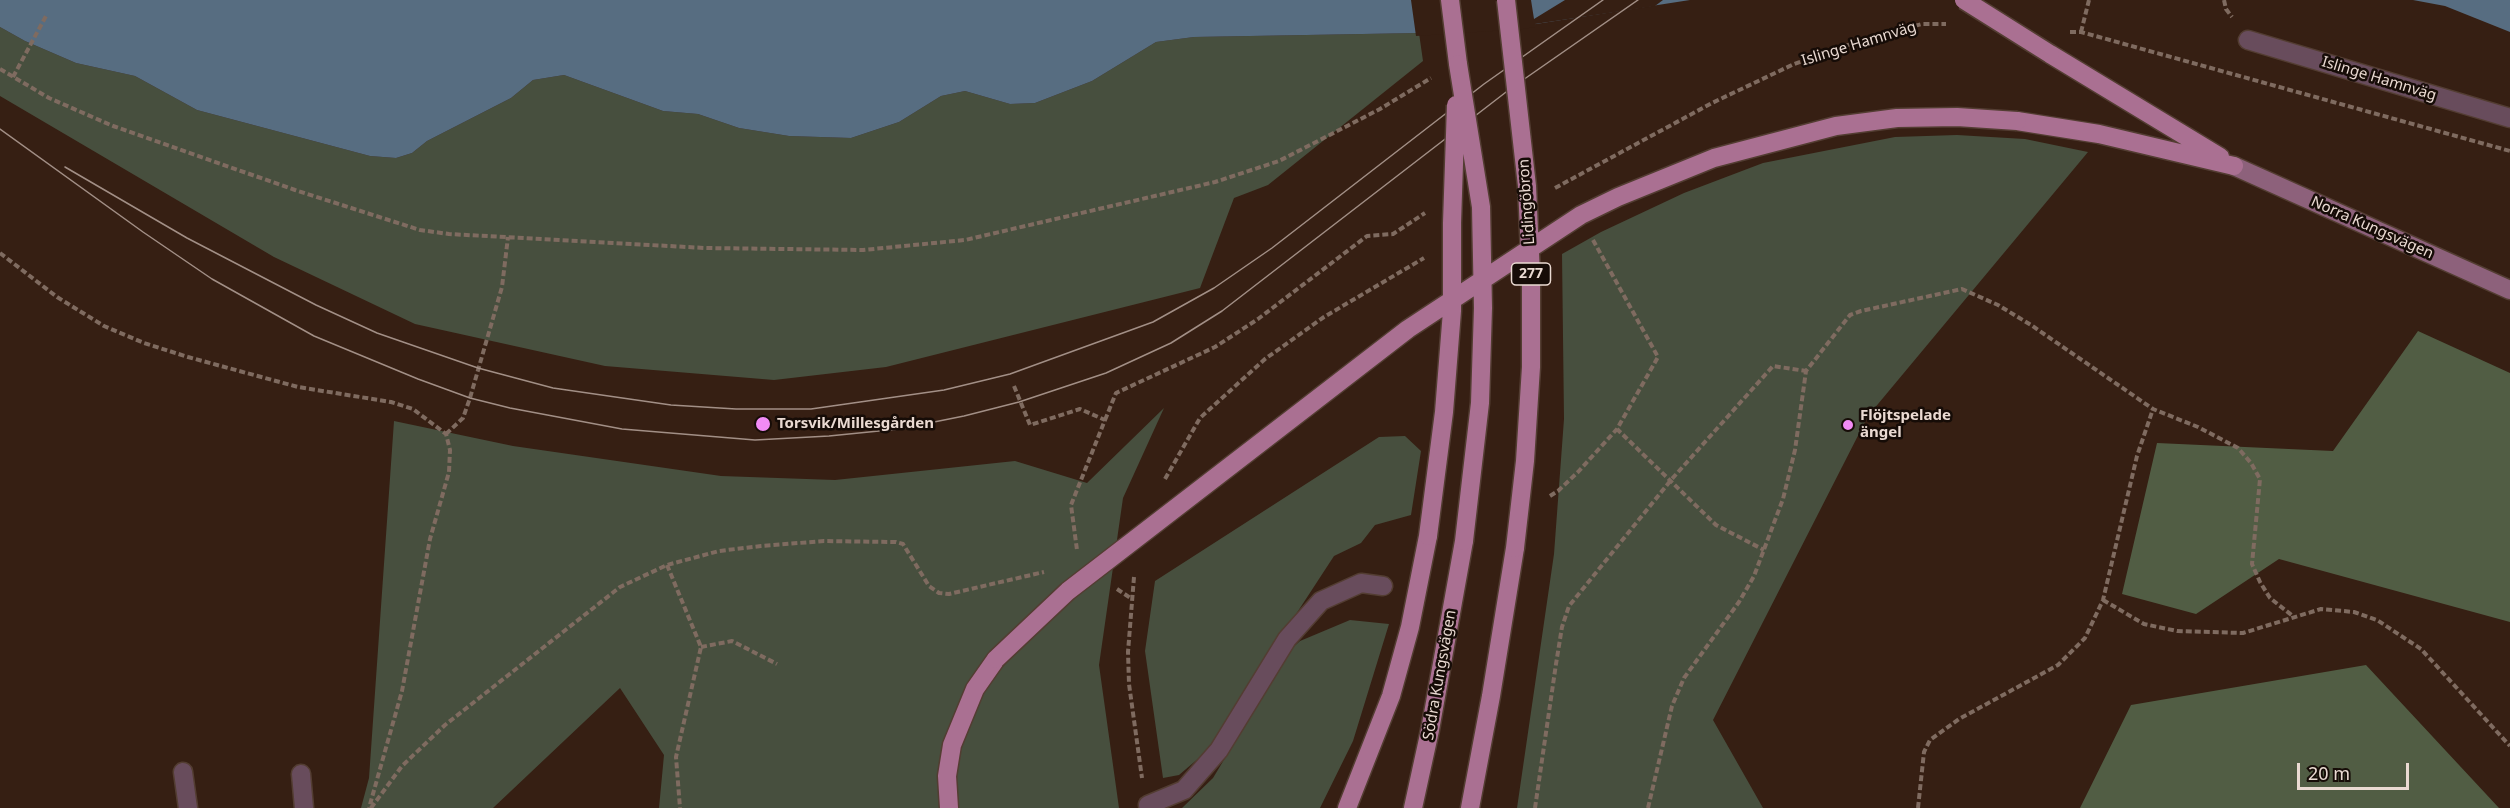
<!DOCTYPE html>
<html>
<head>
<meta charset="utf-8">
<style>
	body { margin:0 }
	#map { position:relative; width:2510px; height:808px; overflow:hidden; background:#361f13; font-family:"Noto Sans",sans-serif }
	canvas { display:block }
	.scale { position:absolute; left:2297px; top:763px; width:112px; height:27px; box-sizing:border-box; border:3px solid #eadad2; border-top:0; padding-left:8px; font-size:18px; line-height:21px; white-space:nowrap; color:#eadad2; -webkit-text-stroke:4px #160c07; paint-order:stroke }
</style>
</head>
<body>
<div id="map">
<canvas width="2510" height="808"></canvas>
<div class="scale">20 m</div>
</div>
<script>
const context = document.querySelector('canvas').getContext('2d');
context.lineJoin = 'round';
function fillPath(path, color) { context.fillStyle = color; context.fill(path, 'evenodd'); }
const shape = rows => new Path2D(rows.map(r => 'M' + r).join(''));
function trace(path, color, width, dash) { context.strokeStyle = color; context.lineWidth = width; context.lineCap = dash ? 'butt' : 'round'; context.setLineDash(dash || []); context.stroke(path); }
function drawText(font, color, halo, rows, align = 'center') {
  context.font = font + ' "Noto Sans",sans-serif'; context.lineWidth = 5; context.setLineDash([]); context.textBaseline = 'middle'; context.strokeStyle = halo; context.fillStyle = color; for (const [text, x, y, turn = 0] of rows) {
    context.save(); context.translate(x, y); context.rotate((+turn || 0) * Math.PI / 180); context.textAlign = isNaN(turn) ? turn : align; if (halo) context.strokeText(text, 0, 0); context.fillText(text, 0, 0); context.restore();
  }
}
fillPath(shape([
	[0,27,25,41,76,63,135,76,197,110,370,156,396,158,412,153,427,141,511,98,533,80,564,75,663,111,698,114,739,128,789,136,851,138,899,122,941,96,965,91,1010,104,1035,103,1092,81,1156,42,1194,37,1419,33,1423,61,1268,185,1234,198,1200,288,886,367,774,380,605,366,415,324,274,257,0,96],
	[1957,135,2025,139,2088,152,1868,416,1713,720,1763,808,1517,808,1554,554,1564,419,1562,254,1601,232,1684,193,1763,163,1895,137],
	[1164,408,1123,498,1099,665,1119,808,659,808,664,755,620,688,493,808,361,808,369,778,394,421,513,446,721,476,835,480,1015,461,1087,483],
	[1405,436,1421,451,1411,515,1375,525,1361,543,1334,556,1206,752,1179,775,1163,778,1145,651,1155,581,1379,437],
	[1350,620,1389,624,1353,741,1320,808,1182,808,1213,778,1290,650,1300,641]
]), '#474f3e');
fillPath(shape([
	[2418,331,2510,373,2510,622,2279,559,2196,614,2122,594,2157,443,2333,451],
	[2366,665,2499,808,2080,808,2131,705]
]), '#515d44');
fillPath(shape([
	[0,0,1690,0,1523,26,1419,33,1194,37,1156,42,1092,81,1035,103,1010,104,965,91,941,96,899,122,851,138,789,136,739,128,698,114,663,111,564,75,533,80,511,98,427,141,412,153,396,158,370,156,197,110,135,76,76,63,25,41,0,27],
	[2413,0,2510,0,2510,32,2445,6]
]), '#576d81');
fillPath(shape([
	[1411,0,1531,0,1534,19,1565,0,1663,0,1655,6,1535,24,1535,27,1523,29,1416,36]
]), '#361f13');
const lane = shape([
	[2248,40,2510,118],
	[183,772,188,808],
	[301,774,304,808],
	[1148,805,1184,790,1219,750,1287,639,1321,601,1361,583,1383,586]
]);
const secondary = shape([
	[2234,166,2510,290]
]);
const primary = shape([
	[1450,0,1458,64],
	[2050,54,2220,157],
	[2017,121,2099,134,2234,166],
	[949,808,947,776,952,745,975,689,996,659],
	[1347,808,1391,696,1410,627,1428,536],
	[1413,808,1430,730,1464,541],
	[1470,808,1491,696,1515,548]
]);
trace(lane, '#533d32', 21);
trace(secondary, '#533d32', 21);
trace(primary, '#533d32', 21);
trace(shape([
	[2224,0,2226,9,2232,17],
	[2070,32,2081,32,2510,151],
	[2081,32,2089,0],
	[0,69,49,98,113,126,295,190,420,230,449,234,705,248,863,250,965,240,1215,182,1279,161,1380,109,1431,78],
	[13,77,46,16],
	[1555,188,1712,103,1794,64,1871,37,1922,24,1946,24],
	[1593,240,1658,357,1617,429,1716,525,1764,550],
	[0,253,57,297,104,326,144,343,188,357,298,387,391,402,413,409,446,434,450,450,449,472,430,539,402,691,369,808],
	[1014,386,1030,425,1080,409,1105,420,1071,505,1077,550],
	[1105,420,1116,393,1215,347,1258,319,1367,236,1393,234,1425,213],
	[446,434,463,418,470,398,502,287,508,237],
	[1165,479,1200,418,1265,359,1324,317,1424,258],
	[1550,496,1558,491,1578,472,1617,429],
	[667,565,701,647,676,757,680,808],
	[1134,577,1128,652,1129,684,1142,778],
	[1117,589,1132,599],
	[2103,600,2144,624,2177,631,2243,633,2321,609,2354,612,2377,620,2421,649,2510,746],
	[701,647,732,641,777,664],
	[371,808,402,766,445,725,620,587,667,565,719,551,761,546,824,541,896,542,903,544,929,586,939,593,949,594,1044,572],
	[1535,808,1556,664,1562,627,1569,606,1671,480,1773,366,1806,371],
	[1648,808,1672,706,1684,678,1739,602,1754,576,1783,499,1795,450,1806,371,1850,315,1861,311,1962,289,1998,305,2031,325,2153,409,2198,427,2238,448,2251,463,2260,479,2252,564,2260,582,2270,598,2294,617],
	[1918,808,1924,752,1930,740,1959,719,2058,665,2085,638,2103,600,2137,456,2153,409]
]), '#7f6b60', 4, [6, 3]);
trace(lane, '#684c5c', 18);
trace(secondary, '#8d617b', 18);
trace(primary, '#aa7092', 18);
trace(shape([
	[0,129,143,232,212,279,314,336,418,379,470,398,510,408,622,429,755,440,829,436,899,429,964,416,1019,402,1106,373,1171,343,1222,311,1510,89,1638,0],
	[65,167,187,238,316,305,377,333,478,368,553,388,671,405,736,409,811,409,944,390,1010,374,1153,322,1214,288,1272,248,1484,84,1603,0]
]), '#a28f86', 1.5);
const primaryBridge = shape([
	[1506,0,1527,186,1531,276,1531,367,1525,461,1515,548],
	[1964,0,2050,54],
	[1458,64,1481,207,1483,308,1480,403,1464,541],
	[1428,536,1444,412,1452,311,1452,223,1456,105],
	[996,659,1068,591,1408,329,1581,215,1618,197,1714,158,1836,126,1897,118,1957,117,2017,121]
]);
trace(primaryBridge, '#533d32', 21, []);
trace(primaryBridge, '#aa7092', 18);
for (const [x, y, r, color] of [
	[763,424,8,"#f18bf5"],
	[1848,425,6,"#f18bf5"]
]) { const dot = new Path2D(); dot.arc(x, y, r, 0, 2 * Math.PI); context.fillStyle = color; context.fill(dot); trace(dot, '#160c07', 2); }
for (const [x, y, w] of [
	[1531,274,39]
]) { const box = new Path2D(); box.roundRect(x - w / 2, y - 11, w, 22, 4.5); context.fillStyle = '#160c07'; context.fill(box); trace(box, '#eadad2', 1.5); }
drawText('bold 14px', '#eadad2', null, [
	["277",1531,274]
]);
drawText('15px', '#eadad2', '#160c07', [
	["Islinge Hamnväg",1859,44,-17],
	["Islinge Hamnväg",2379,79,17],
	["Lidingöbron",1527,202,-94],
	["Norra Kungsvägen",2372,228,24],
	["Södra Kungsvägen",1440,675,-80]
]);
drawText('bold 15px', '#eadad2', '#160c07', [
	["Flöjtspelade",1860,416],
	["ängel",1860,433],
	["Torsvik/Millesgården",777,424]
], 'left');
</script>
</body>
</html>
